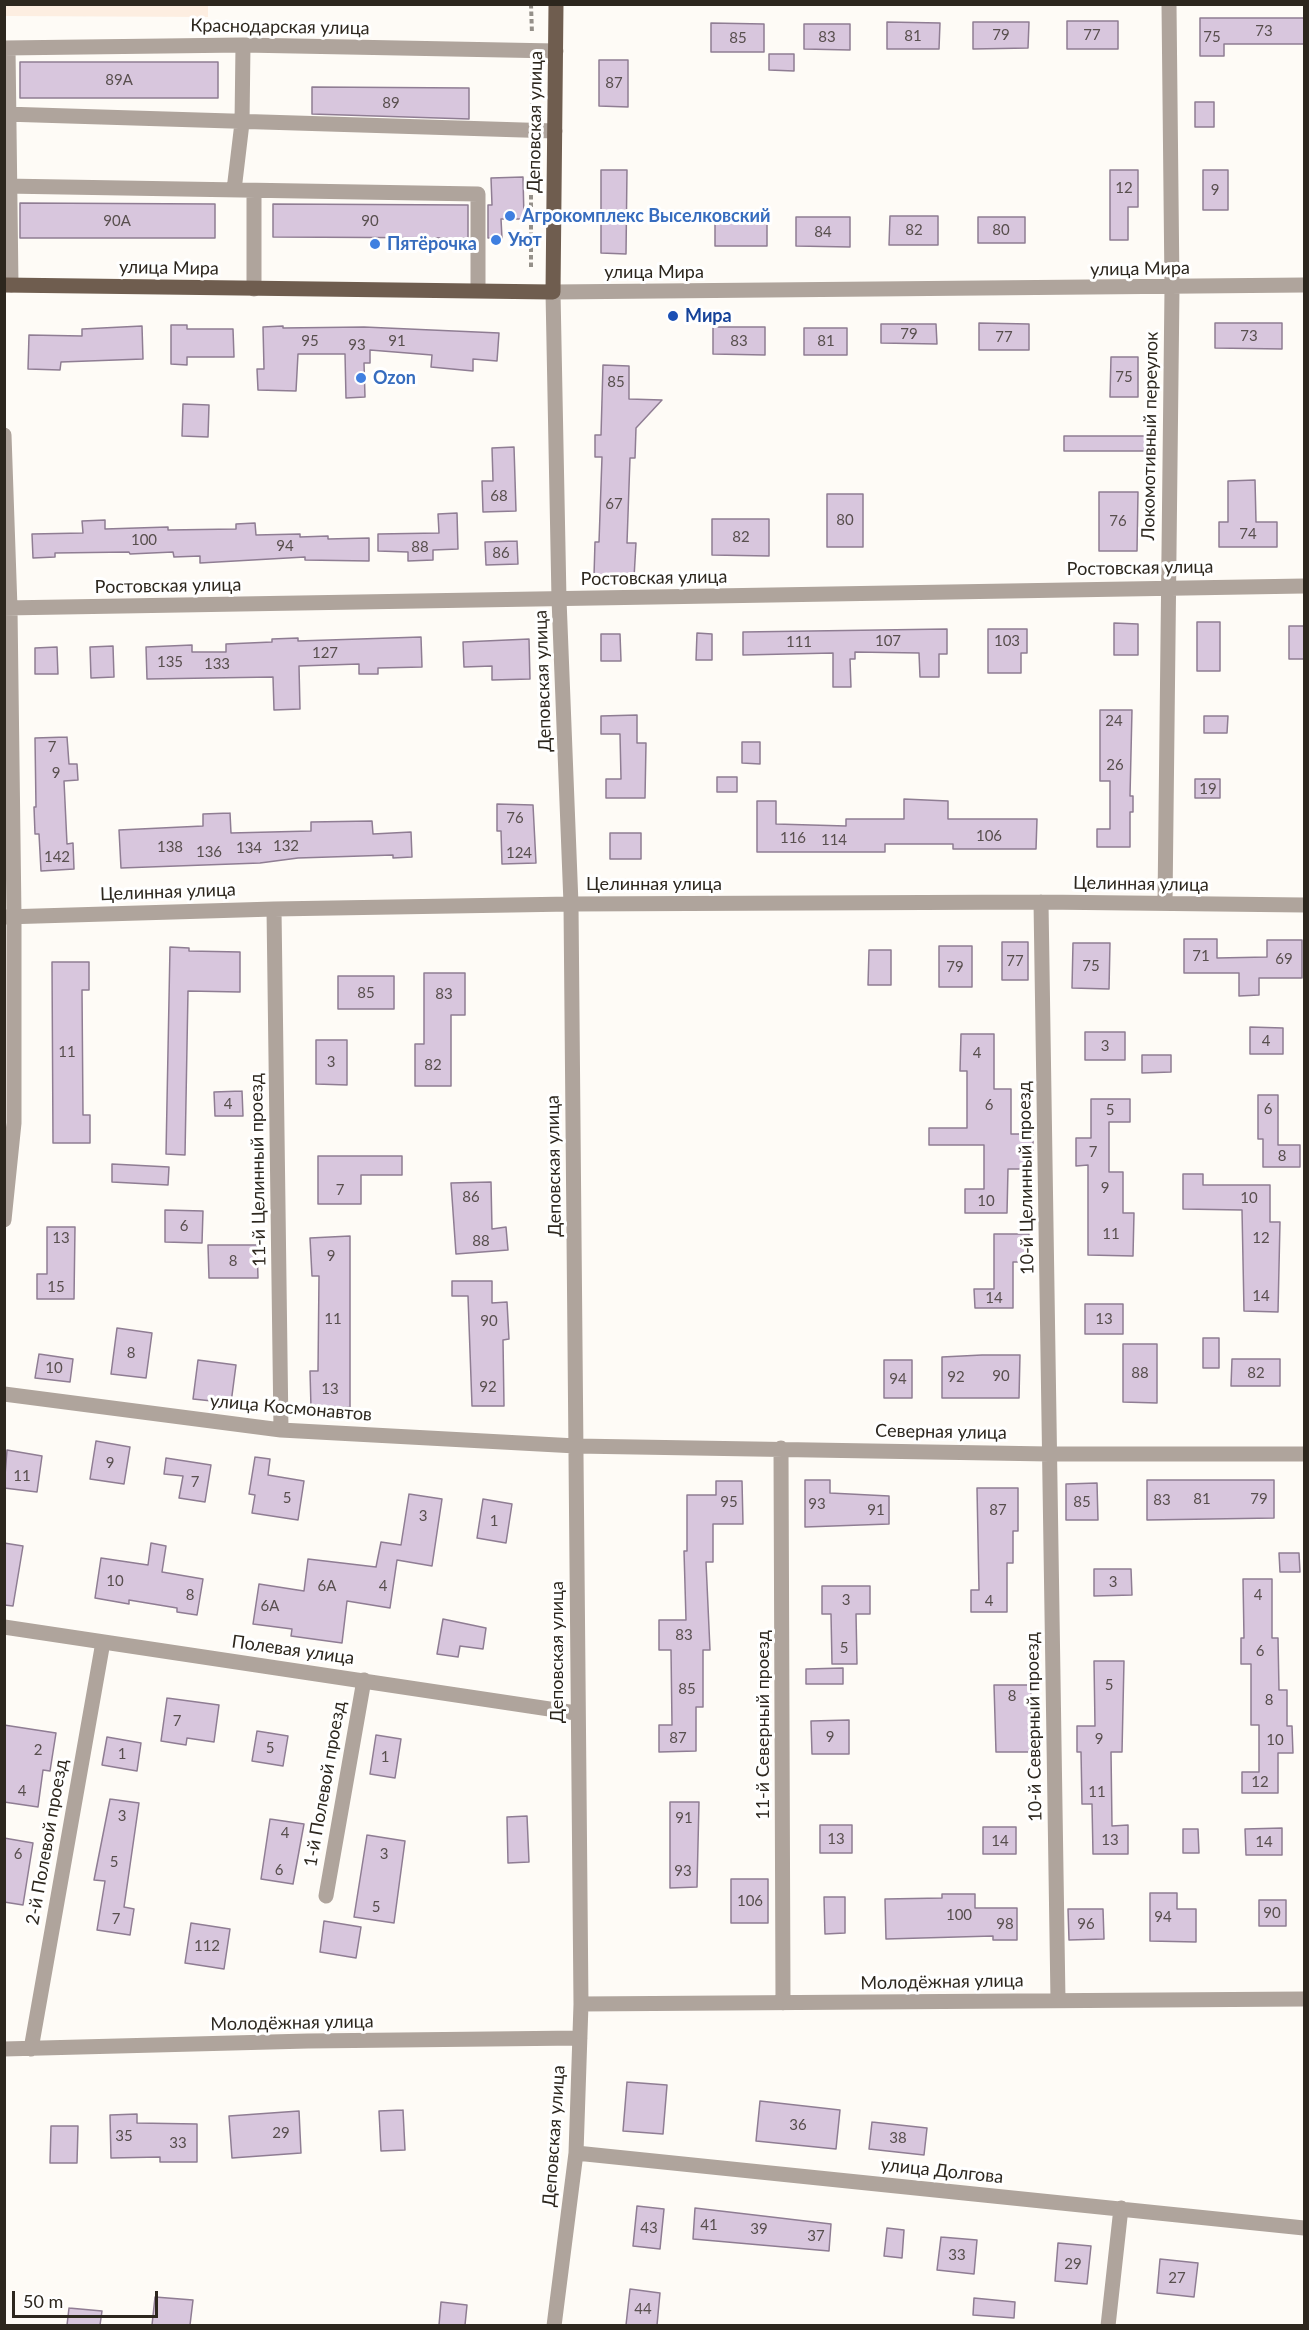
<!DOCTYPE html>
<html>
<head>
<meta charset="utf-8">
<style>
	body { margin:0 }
	#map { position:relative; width:1309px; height:2330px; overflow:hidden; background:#fefbf6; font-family:Lato,sans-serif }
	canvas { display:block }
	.frame { position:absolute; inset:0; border:6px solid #2d271e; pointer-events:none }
	.scale { position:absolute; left:12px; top:2291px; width:146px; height:27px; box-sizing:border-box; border:3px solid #2d271e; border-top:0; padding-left:8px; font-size:18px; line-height:21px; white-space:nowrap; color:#2d271e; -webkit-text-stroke:4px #fff; paint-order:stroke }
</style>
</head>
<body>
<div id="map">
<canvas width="1309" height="2330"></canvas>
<div class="frame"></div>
<div class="scale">50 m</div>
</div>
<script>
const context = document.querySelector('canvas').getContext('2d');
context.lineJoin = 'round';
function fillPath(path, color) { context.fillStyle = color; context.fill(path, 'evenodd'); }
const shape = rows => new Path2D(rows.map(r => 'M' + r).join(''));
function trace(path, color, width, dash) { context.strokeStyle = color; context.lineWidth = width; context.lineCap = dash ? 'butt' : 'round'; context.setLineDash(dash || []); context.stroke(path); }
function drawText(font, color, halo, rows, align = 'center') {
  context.font = font + ' Lato,sans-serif'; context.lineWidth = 6; context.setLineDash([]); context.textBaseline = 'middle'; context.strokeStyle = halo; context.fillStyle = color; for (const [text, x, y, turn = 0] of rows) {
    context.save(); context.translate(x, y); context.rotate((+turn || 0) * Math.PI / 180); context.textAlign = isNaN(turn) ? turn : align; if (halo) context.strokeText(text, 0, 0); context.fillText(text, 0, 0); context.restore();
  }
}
fillPath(shape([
	[5,4,208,5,208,17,5,16]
]), '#fdeee1');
const building = shape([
	[1200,18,1305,18,1305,44,1224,44,1224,56,1200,56,1200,18],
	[1067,21,1118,21,1118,49,1067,49,1067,21],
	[887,22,940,23,939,49,887,49,887,22],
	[973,22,1029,22,1028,48,973,49,973,22],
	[711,23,764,24,764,52,711,52,711,23],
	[804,24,850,24,850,50,804,49,804,24],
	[769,54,794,54,794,71,769,70,769,54],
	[599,60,628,60,628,107,599,106,599,60],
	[20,62,218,62,218,98,20,98,20,62],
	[312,87,469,88,469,119,312,114,312,87],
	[1195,102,1214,102,1214,127,1195,127,1195,102],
	[601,170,627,170,626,254,601,253,601,170],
	[1110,170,1138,170,1138,207,1128,207,1128,240,1110,240,1110,170],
	[1203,170,1228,170,1228,210,1203,210,1203,170],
	[523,177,524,219,501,219,502,238,488,238,488,205,492,205,491,178,523,177],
	[20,203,215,204,215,238,20,238,20,203],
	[273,204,468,205,468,238,273,237,273,204],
	[890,216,938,216,938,245,889,245,890,216],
	[715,217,767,217,767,246,715,246,715,217],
	[796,217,850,217,850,247,796,246,796,217],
	[978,217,1025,217,1025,243,978,243,978,217],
	[979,323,1029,324,1029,350,979,350,979,323],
	[1215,323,1282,323,1282,349,1215,348,1215,323],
	[881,324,936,324,937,344,881,343,881,324],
	[171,325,187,325,187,329,233,329,234,357,187,357,187,365,171,364,171,325],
	[142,326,143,359,61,362,60,370,28,369,29,335,82,336,82,329,142,326],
	[283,326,283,328,364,327,499,333,497,361,473,359,473,371,431,367,432,355,370,350,370,363,364,363,365,397,346,398,345,354,298,354,296,391,258,390,257,369,264,369,263,327,283,326],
	[713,327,765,327,765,355,713,354,713,327],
	[804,328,847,328,847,355,804,355,804,328],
	[1111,357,1138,357,1138,397,1110,397,1111,357],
	[603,365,629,366,629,399,662,400,636,428,635,458,630,458,627,543,636,543,634,578,594,576,595,542,599,542,602,457,595,457,595,435,601,435,603,365],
	[183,404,209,405,208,437,182,436,183,404],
	[1064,436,1145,436,1145,451,1064,451,1064,436],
	[514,447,516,511,483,512,482,481,493,481,492,448,514,447],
	[1255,480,1256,522,1277,522,1277,547,1219,547,1219,522,1228,522,1228,481,1255,480],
	[1099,492,1138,492,1137,551,1099,551,1099,492],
	[827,494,863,494,863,547,827,547,827,494],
	[457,513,458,549,433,550,433,560,408,561,408,552,378,551,378,534,439,533,438,514,457,513],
	[712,519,769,519,769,556,712,555,712,519],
	[105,520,105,529,168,527,168,530,236,529,236,524,255,523,256,535,300,534,300,537,328,536,328,539,369,538,369,561,305,560,305,557,200,563,200,556,174,557,173,552,130,554,129,552,55,553,55,557,33,558,32,534,83,533,82,521,105,520],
	[517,541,518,564,486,565,485,542,517,541],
	[1197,622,1220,622,1220,671,1197,671,1197,622],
	[1114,623,1138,624,1138,655,1114,655,1114,623],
	[1289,626,1305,626,1305,659,1289,659,1289,626],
	[947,629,947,654,939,654,939,677,920,677,919,653,855,652,855,659,850,659,851,687,833,687,833,653,743,655,743,632,947,629],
	[988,629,1027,629,1027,653,1021,653,1021,673,988,673,988,629],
	[697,633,712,634,712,660,696,660,697,633],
	[601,634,620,634,621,661,601,661,601,634],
	[421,637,422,667,378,668,378,674,359,674,359,664,299,666,300,709,274,710,273,677,147,679,146,647,192,645,192,652,226,652,226,644,272,642,272,639,298,638,298,641,421,637],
	[529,639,530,679,492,680,492,666,464,667,463,642,529,639],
	[113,646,114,677,91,678,90,647,113,646],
	[57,647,58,674,35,674,35,648,57,647],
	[1100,710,1132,710,1130,796,1133,796,1133,812,1130,812,1130,847,1097,847,1097,829,1110,829,1110,781,1100,781,1100,710],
	[637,715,637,743,646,743,645,798,606,798,606,779,621,779,620,734,601,734,601,716,637,715],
	[1204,716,1228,716,1227,733,1204,733,1204,716],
	[67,737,69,764,77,764,78,780,64,781,67,844,73,843,74,869,41,871,39,834,35,834,34,807,36,807,35,738,67,737],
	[742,742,760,742,760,764,742,763,742,742],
	[717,777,737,777,737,792,717,792,717,777],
	[1195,779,1220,779,1220,798,1195,798,1195,779],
	[904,799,948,801,948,819,1037,819,1036,849,953,849,953,844,885,844,885,852,757,852,757,801,776,801,776,824,846,826,846,819,904,819,904,799],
	[497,804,533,805,536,863,502,864,501,831,497,831,497,804],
	[230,813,231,833,311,831,311,822,372,821,373,834,411,832,412,857,393,858,393,855,298,858,260,863,121,868,119,830,203,826,203,814,230,813],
	[610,833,641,833,641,859,610,859,610,833],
	[1184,939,1217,939,1217,958,1267,957,1267,940,1302,940,1302,978,1259,978,1259,995,1239,996,1239,973,1184,973,1184,939],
	[1002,942,1028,942,1028,980,1002,980,1002,942],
	[1073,943,1110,943,1109,989,1072,988,1073,943],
	[939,946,972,946,972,987,939,987,939,946],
	[170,947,189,948,189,951,240,952,240,992,188,991,185,1155,166,1154,170,947],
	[869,950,891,950,891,985,868,985,869,950],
	[52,962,89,962,89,990,82,990,83,1115,90,1115,90,1143,53,1143,52,962],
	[424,973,465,973,465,1015,451,1015,451,1086,415,1086,415,1044,424,1044,424,973],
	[338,976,394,976,394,1009,338,1009,338,976],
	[1250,1027,1283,1028,1283,1054,1250,1054,1250,1027],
	[1085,1032,1125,1032,1125,1060,1085,1060,1085,1032],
	[961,1034,994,1034,994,1089,1011,1089,1011,1134,1033,1134,1033,1169,1008,1169,1007,1213,965,1213,965,1189,984,1189,984,1145,929,1145,929,1128,967,1128,967,1071,960,1071,961,1034],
	[316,1040,347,1040,347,1085,316,1084,316,1040],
	[1142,1055,1171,1055,1171,1072,1142,1073,1142,1055],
	[242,1091,243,1116,215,1116,214,1092,242,1091],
	[1258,1095,1278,1095,1278,1145,1300,1145,1300,1167,1263,1167,1263,1139,1258,1139,1258,1095],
	[1091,1099,1130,1099,1130,1122,1109,1122,1109,1172,1123,1172,1123,1213,1134,1213,1133,1256,1088,1255,1088,1165,1076,1166,1076,1138,1091,1138,1091,1099],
	[318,1156,402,1156,402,1175,361,1175,361,1204,318,1204,318,1156],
	[112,1164,169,1167,168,1185,112,1182,112,1164],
	[1183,1174,1203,1174,1203,1185,1270,1185,1270,1222,1280,1222,1278,1312,1244,1311,1242,1210,1183,1209,1183,1174],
	[491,1182,492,1229,506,1227,508,1250,456,1254,451,1183,491,1182],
	[165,1210,203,1211,202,1243,165,1242,165,1210],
	[47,1227,75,1227,74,1299,37,1299,37,1274,47,1274,47,1227],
	[994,1234,1029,1234,1029,1262,1013,1262,1013,1308,975,1308,974,1289,994,1289,994,1234],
	[350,1236,350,1407,311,1408,310,1371,318,1371,319,1276,312,1276,310,1238,350,1236],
	[208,1245,257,1245,258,1278,209,1278,208,1245],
	[452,1281,492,1281,492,1303,507,1302,509,1339,503,1340,504,1406,472,1406,468,1296,452,1296,452,1281],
	[1085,1304,1123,1304,1123,1334,1085,1334,1085,1304],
	[117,1328,152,1333,146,1378,111,1374,117,1328],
	[1203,1338,1219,1338,1219,1368,1203,1368,1203,1338],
	[1123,1344,1157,1344,1157,1403,1123,1402,1123,1344],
	[39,1354,73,1359,70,1382,35,1378,39,1354],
	[982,1355,1020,1355,1019,1398,942,1398,942,1357,982,1355],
	[1232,1359,1280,1359,1280,1386,1231,1386,1232,1359],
	[198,1360,236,1365,231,1403,193,1399,198,1360],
	[884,1360,912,1360,912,1398,884,1398,884,1360],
	[96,1441,130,1447,124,1484,90,1479,96,1441],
	[7,1450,42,1456,37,1492,4,1488,7,1450],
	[255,1457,270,1459,268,1475,304,1481,298,1520,252,1513,255,1495,249,1494,255,1457],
	[166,1458,211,1465,205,1502,179,1498,183,1476,164,1474,166,1458],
	[805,1480,830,1480,830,1493,889,1496,889,1524,805,1527,805,1480],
	[1147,1480,1274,1480,1274,1518,1147,1520,1147,1480],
	[716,1481,742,1481,743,1524,713,1524,713,1562,706,1562,710,1650,703,1650,703,1707,696,1707,696,1751,659,1752,659,1725,672,1725,671,1650,659,1650,659,1620,686,1620,684,1551,687,1551,687,1495,716,1495,716,1481],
	[1097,1483,1098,1520,1066,1520,1066,1484,1097,1483],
	[977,1488,1018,1488,1018,1531,1013,1531,1013,1563,1007,1563,1007,1612,971,1612,971,1590,979,1590,977,1488],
	[409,1494,442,1499,432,1566,397,1560,390,1608,347,1601,342,1643,291,1636,292,1629,253,1624,259,1584,304,1591,308,1559,376,1567,381,1542,401,1545,409,1494],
	[483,1499,512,1504,506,1543,477,1538,483,1499],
	[4,1543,23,1546,13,1606,4,1605,4,1543],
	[151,1543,166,1546,162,1572,203,1579,197,1615,177,1612,177,1608,129,1600,129,1604,95,1598,101,1558,148,1565,151,1543],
	[1279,1553,1299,1553,1300,1572,1280,1572,1279,1553],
	[1094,1569,1131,1569,1132,1595,1094,1596,1094,1569],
	[1243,1579,1272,1579,1272,1638,1278,1638,1279,1690,1287,1690,1287,1726,1292,1726,1293,1753,1278,1753,1278,1793,1242,1793,1242,1772,1259,1772,1259,1725,1251,1725,1251,1664,1241,1664,1241,1638,1244,1638,1243,1579],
	[822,1586,870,1586,870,1614,856,1614,857,1664,832,1664,831,1614,822,1614,822,1586],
	[443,1619,486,1628,483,1649,460,1646,458,1657,437,1654,443,1619],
	[1094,1661,1124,1661,1122,1752,1111,1752,1112,1826,1128,1825,1128,1854,1093,1854,1092,1804,1082,1804,1081,1752,1077,1752,1077,1726,1095,1726,1094,1661],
	[843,1668,843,1684,806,1684,806,1669,843,1668],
	[994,1685,1031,1685,1030,1752,996,1752,994,1685],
	[167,1698,219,1705,214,1742,187,1738,186,1745,161,1741,167,1698],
	[849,1720,849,1754,812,1754,811,1721,849,1720],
	[4,1725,56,1733,50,1771,43,1770,38,1807,4,1802,4,1725],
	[257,1731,288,1736,283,1766,252,1761,257,1731],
	[376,1735,401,1739,395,1778,370,1774,376,1735],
	[107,1737,141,1743,137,1771,102,1765,107,1737],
	[110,1799,139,1803,124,1907,134,1909,130,1935,97,1930,105,1881,94,1880,110,1799],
	[670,1802,699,1802,697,1887,670,1888,670,1802],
	[527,1816,529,1862,508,1863,507,1817,527,1816],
	[270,1819,304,1824,293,1884,261,1879,270,1819],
	[820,1825,852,1825,852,1853,820,1853,820,1825],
	[983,1827,1016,1827,1016,1854,983,1854,983,1827],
	[1282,1828,1282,1855,1246,1855,1245,1829,1282,1828],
	[1183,1829,1198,1829,1199,1853,1183,1853,1183,1829],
	[367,1835,405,1841,394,1923,354,1917,367,1835],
	[4,1838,33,1843,23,1905,4,1902,4,1838],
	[731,1879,768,1879,768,1923,731,1923,731,1879],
	[1150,1893,1177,1893,1177,1909,1196,1909,1196,1942,1150,1941,1150,1893],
	[942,1894,975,1894,975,1908,1017,1908,1017,1940,993,1940,993,1936,886,1939,885,1899,942,1898,942,1894],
	[824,1897,845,1897,845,1933,825,1934,824,1897],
	[1259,1900,1286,1900,1286,1926,1259,1926,1259,1900],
	[1068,1909,1103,1909,1104,1939,1069,1940,1068,1909],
	[324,1921,361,1927,356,1958,320,1952,324,1921],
	[191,1923,230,1929,224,1969,185,1963,191,1923],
	[627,2082,667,2085,663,2134,623,2131,627,2082],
	[760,2101,840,2110,836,2149,756,2141,760,2101],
	[403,2110,405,2150,381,2151,379,2111,403,2110],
	[299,2111,301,2153,232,2158,229,2116,299,2111],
	[137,2114,137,2123,197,2124,197,2162,160,2162,160,2157,111,2158,110,2115,137,2114],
	[872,2122,927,2128,924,2155,869,2149,872,2122],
	[51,2126,78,2126,77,2163,50,2163,51,2126],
	[637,2206,664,2209,660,2249,633,2246,637,2206],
	[695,2208,831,2224,829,2251,693,2239,695,2208],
	[887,2228,904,2230,902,2258,884,2256,887,2228],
	[941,2237,977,2240,974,2274,937,2270,941,2237],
	[1058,2243,1091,2246,1087,2284,1055,2281,1058,2243],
	[1160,2259,1198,2263,1194,2297,1157,2293,1160,2259],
	[630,2289,660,2293,657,2325,626,2325,630,2289],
	[155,2297,193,2300,190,2325,152,2325,155,2297],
	[974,2298,1015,2302,1014,2318,973,2315,974,2298],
	[441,2302,467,2305,465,2325,439,2325,441,2302],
	[69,2308,102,2311,100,2325,67,2325,69,2308]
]);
fillPath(building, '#d8c6dd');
trace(building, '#8f7d93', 1.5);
trace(shape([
	[531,4,532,34],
	[532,115,532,65],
	[531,267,531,146]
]), '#959089', 4, [4.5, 3]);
trace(shape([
	[4,48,243,45,556,51],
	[8,48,11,285],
	[4,114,555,131],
	[4,186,478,194,478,290],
	[234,190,242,123,243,45],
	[254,191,254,289],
	[4,435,10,608,14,916,14,1123,4,1220],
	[4,608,1304,586],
	[1041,902,1058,2000],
	[1165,903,1172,288,1169,4],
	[274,909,281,1430],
	[4,917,274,909,571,904,1041,902,1304,905],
	[4,1394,281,1430,576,1446,1049,1454,1304,1454],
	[781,1448,783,2003],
	[4,1627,576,1713],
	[326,1896,364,1680],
	[581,2004,1304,1999],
	[4,2049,308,2041,580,2038],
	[31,2049,103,1642],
	[576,2153,1304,2228],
	[554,2326,576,2153,581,2004,571,904,559,599,553,292,1304,285],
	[1108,2326,1121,2208]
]), '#afa49c', 15);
trace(shape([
	[4,285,553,292,556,4]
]), '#6f5d4f', 15);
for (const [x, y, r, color] of [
	[510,216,6,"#3f7fe0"],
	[496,240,6,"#3f7fe0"],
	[375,244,6,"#3f7fe0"],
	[673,316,6,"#1a4fb4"],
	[361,378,6,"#3f7fe0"]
]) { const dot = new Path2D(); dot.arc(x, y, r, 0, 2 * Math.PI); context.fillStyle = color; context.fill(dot); trace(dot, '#fff', 2); }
drawText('15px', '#584f4e', null, [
	["73",1264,31],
	["79",1001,35],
	["77",1092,35],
	["81",913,36],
	["83",827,37],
	["75",1212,37],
	["85",738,38],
	["89А",119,80],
	["87",614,83],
	["89",391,103],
	["12",1124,188],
	["9",1215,190],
	["90А",117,221],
	["90",370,221],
	["82",914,230],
	["80",1001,230],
	["84",823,232],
	["79",909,334],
	["73",1249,336],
	["77",1004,337],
	["95",310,341],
	["91",397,341],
	["83",739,341],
	["81",826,341],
	["93",357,345],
	["75",1124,377],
	["85",616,382],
	["68",499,496],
	["67",614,504],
	["80",845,520],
	["76",1118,521],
	["74",1248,534],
	["82",741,537],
	["100",144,540],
	["94",285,546],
	["88",420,547],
	["86",501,553],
	["107",888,641],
	["103",1007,641],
	["111",799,642],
	["127",325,653],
	["135",170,662],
	["133",217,664],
	["24",1114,721],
	["7",52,747],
	["26",1115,765],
	["9",56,773],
	["19",1208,789],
	["76",515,818],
	["106",989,836],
	["116",793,838],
	["114",834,840],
	["132",286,846],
	["138",170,847],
	["134",249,848],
	["136",209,852],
	["124",519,853],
	["142",57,857],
	["71",1201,956],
	["69",1284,959],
	["77",1015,961],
	["75",1091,966],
	["79",955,967],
	["85",366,993],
	["83",444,994],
	["4",1266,1041],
	["3",1105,1046],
	["11",67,1052],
	["4",977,1053],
	["3",331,1062],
	["82",433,1065],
	["4",228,1104],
	["6",989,1105],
	["6",1268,1109],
	["5",1110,1110],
	["7",1093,1152],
	["8",1282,1156],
	["9",1105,1188],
	["7",340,1190],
	["86",471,1197],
	["10",1249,1198],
	["10",986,1201],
	["6",184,1226],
	["11",1111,1234],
	["13",61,1238],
	["12",1261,1238],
	["88",481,1241],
	["9",331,1256],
	["8",233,1261],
	["15",56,1287],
	["14",1261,1296],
	["14",994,1298],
	["11",333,1319],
	["13",1104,1319],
	["90",489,1321],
	["8",131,1353],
	["10",54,1368],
	["88",1140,1373],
	["82",1256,1373],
	["90",1001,1376],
	["92",956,1377],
	["94",898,1379],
	["92",488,1387],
	["13",330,1389],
	["9",110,1463],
	["11",22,1476],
	["7",195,1482],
	["5",287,1498],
	["81",1202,1499],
	["79",1259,1499],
	["83",1162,1500],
	["95",729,1502],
	["85",1082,1502],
	["93",817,1504],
	["91",876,1510],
	["87",998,1510],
	["3",423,1516],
	["1",494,1521],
	["10",115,1581],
	["3",1113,1582],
	["6А",327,1586],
	["4",383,1586],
	["8",190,1595],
	["4",1258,1595],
	["3",846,1600],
	["4",989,1601],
	["6А",270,1606],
	["83",684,1635],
	["5",844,1648],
	["6",1260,1651],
	["5",1109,1685],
	["85",687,1689],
	["8",1012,1696],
	["8",1269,1700],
	["7",177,1721],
	["9",830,1737],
	["87",678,1738],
	["9",1099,1739],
	["10",1275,1740],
	["5",270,1748],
	["2",38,1750],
	["1",122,1754],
	["1",385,1757],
	["12",1260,1782],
	["4",22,1791],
	["11",1097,1792],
	["3",122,1816],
	["91",684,1818],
	["4",285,1833],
	["13",836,1839],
	["13",1110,1840],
	["14",1000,1841],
	["14",1264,1842],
	["6",18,1854],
	["3",384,1854],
	["5",114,1862],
	["6",279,1870],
	["93",683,1871],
	["106",750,1901],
	["5",376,1907],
	["90",1272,1913],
	["100",959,1915],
	["94",1163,1917],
	["7",116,1919],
	["98",1005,1924],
	["96",1086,1924],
	["112",207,1946],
	["36",798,2125],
	["29",281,2133],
	["35",124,2136],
	["38",898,2138],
	["33",178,2143],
	["41",709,2225],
	["43",649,2228],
	["39",759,2229],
	["37",816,2236],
	["33",957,2255],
	["29",1073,2264],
	["27",1177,2278],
	["44",643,2309]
]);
drawText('18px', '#2d271e', '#fff', [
	["Краснодарская улица",280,27,1],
	["Деповская улица",535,122,-89],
	["улица Мира",169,268,1],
	["улица Мира",1140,269,-1],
	["улица Мира",654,272],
	["Локомотивный переулок",1150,436,-89],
	["Ростовская улица",1140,568,-1],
	["Ростовская улица",654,578,-1],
	["Ростовская улица",168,586,-1],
	["Деповская улица",543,681,-92],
	["Целинная улица",654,884],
	["Целинная улица",1141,884,1],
	["Целинная улица",168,892,-2],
	["Деповская улица",554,1166,-91],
	["11-й Целинный проезд",258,1170,-91],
	["10-й Целинный проезд",1026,1178,-91],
	["улица Космонавтов",291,1408,5],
	["Северная улица",941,1432,1],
	["Полевая улица",293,1650,8],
	["Деповская улица",557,1652,-90],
	["11-й Северный проезд",763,1725,-90],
	["10-й Северный проезд",1034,1727,-91],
	["1-й Полевой проезд",325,1784,-80],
	["2-й Полевой проезд",47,1842,-80],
	["Молодёжная улица",942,1982,-1],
	["Молодёжная улица",292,2023,-1],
	["Деповская улица",554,2136,-86],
	["улица Долгова",942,2171,6]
]);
drawText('bold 18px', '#366cbe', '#fff', [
	["Агрокомплекс Выселковский",522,216],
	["Уют",508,240],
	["Пятёрочка",387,244],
	["Ozon",373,378]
], 'left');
drawText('bold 18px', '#164399', '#fff', [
	["Мира",685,316]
], 'left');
</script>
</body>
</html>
